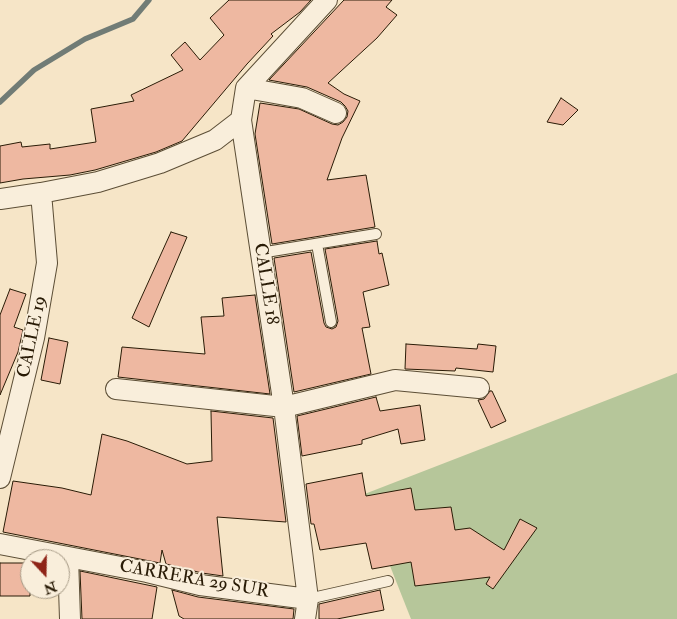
<!DOCTYPE html>
<html>
<head>
<meta charset="utf-8">
<style>
	body { margin:0 }
	#map { position:relative; width:677px; height:619px; overflow:hidden; background:#f6e5c7; font-family:"IM FELL Double Pica",serif }
	canvas { display:block }
	.north { position:absolute; left:20px; top:549px; width:50px; height:50px; box-sizing:border-box; background:#f9eedb; border:1px solid #a69a86; border-radius:50%; rotate:159deg; font-size:14px; font-weight:700; line-height:20px; text-align:center; color:#291b06 }
	.north::after { content:''; display:block; margin:auto; width:18px; height:22px; background:#8f2418; clip-path:polygon(50% 0,100% 100%,50% 72%,0 100%) }
</style>
</head>
<body>
<div id="map">
<canvas width="677" height="619"></canvas>
<div class="north">N</div>
</div>
<script>
const context = document.querySelector('canvas').getContext('2d');
context.lineJoin = 'round';
function fillPath(path, color) { context.fillStyle = color; context.fill(path, 'evenodd'); }
const shape = rows => new Path2D(rows.map(r => 'M' + r).join(''));
function trace(path, color, width, dash) { context.strokeStyle = color; context.lineWidth = width; context.lineCap = dash ? 'butt' : 'round'; context.setLineDash(dash || []); context.stroke(path); }
function drawText(font, color, halo, rows, align = 'center') {
  context.font = font + ' "IM FELL Double Pica",serif'; context.lineWidth = 4; context.setLineDash([]); context.textBaseline = 'middle'; context.strokeStyle = halo; context.fillStyle = color; for (const [text, x, y, turn = 0] of rows) {
    context.save(); context.translate(x, y); context.rotate((+turn || 0) * Math.PI / 180); context.textAlign = isNaN(turn) ? turn : align; if (halo) context.strokeText(text, 0, 0); context.fillText(text, 0, 0); context.restore();
  }
}
fillPath(shape([
	[677,373,677,619,411,619,362,495]
]), '#b6c69a');
trace(shape([
	[0,102,34,70,85,39,133,19,149,0]
]), '#717c76', 5.5);
const building = shape([
	[229,0,311,0,300,12,271,34,273,36,247,64,182,141,156,152,95,170,70,175,23,179,0,183,0,146,21,142,22,147,50,144,50,149,96,142,91,109,134,101,131,95,183,70,171,55,185,42,200,60,224,35,210,18,229,0],
	[344,0,392,0,386,7,397,15,377,38,328,83,344,94,360,101,342,138,327,180,366,175,375,227,272,244,255,134,260,103,299,109,332,124,338,125,343,122,347,117,348,111,345,106,341,102,307,87,269,80,344,0],
	[561,98,578,110,563,125,547,122,561,98],
	[171,232,187,237,149,327,132,318,171,232],
	[377,241,379,254,382,253,389,285,363,292,370,327,362,328,371,374,294,392,274,258,311,252,324,323,326,327,332,329,336,327,338,321,325,249,377,241],
	[10,289,26,294,14,327,23,330,18,352,0,395,0,315,10,289],
	[255,295,270,394,118,377,122,347,205,354,201,317,224,316,222,298,255,295],
	[49,338,68,342,60,384,41,380,49,338],
	[406,344,477,349,478,344,496,346,493,372,456,368,455,371,405,369,406,344],
	[490,391,492,391,506,421,491,428,478,400,484,399,490,391],
	[376,397,380,411,420,405,425,440,401,444,398,429,362,440,362,444,302,456,297,416,376,397],
	[211,411,273,418,286,522,217,517,223,576,202,573,166,564,162,550,160,563,3,532,13,481,62,488,91,495,102,434,127,441,187,464,212,461,211,411],
	[362,473,366,496,411,488,415,510,451,507,455,530,470,528,504,550,520,519,537,528,493,589,486,584,490,577,415,586,411,562,372,569,366,543,320,550,314,524,311,524,306,484,362,473],
	[0,563,30,563,30,596,0,596,0,563],
	[80,571,157,587,152,619,82,619,80,571],
	[172,590,198,597,294,609,293,619,184,619,179,616,172,590],
	[380,590,384,610,337,619,319,619,319,604,380,590]
]);
fillPath(building, '#eeb8a1');
trace(building, '#291b06', 1);
const lane = shape([
	[317,244,331,322],
	[260,253,376,234],
	[308,599,388,581]
]);
const street = shape([
	[246,88,302,98,336,113],
	[0,199,41,193,98,182,160,163,215,140,241,120],
	[116,389,284,407,395,380,479,388],
	[0,478,34,338,47,263,41,193],
	[0,544,147,572,200,585,308,599],
	[68,557,70,619],
	[305,619,308,599,284,407,241,120,246,88,327,0]
]);
trace(lane, '#5c4e36', 12);
trace(street, '#5c4e36', 22);
trace(lane, '#f9eedb', 10);
trace(street, '#f9eedb', 20);
drawText('18px', '#291b06', '#f9eedb', [
	["CALLE 18",265,284,81],
	["CALLE 19",33,337,-78],
	["CARRERA 29 SUR",194,580,10]
]);
</script>
</body>
</html>
